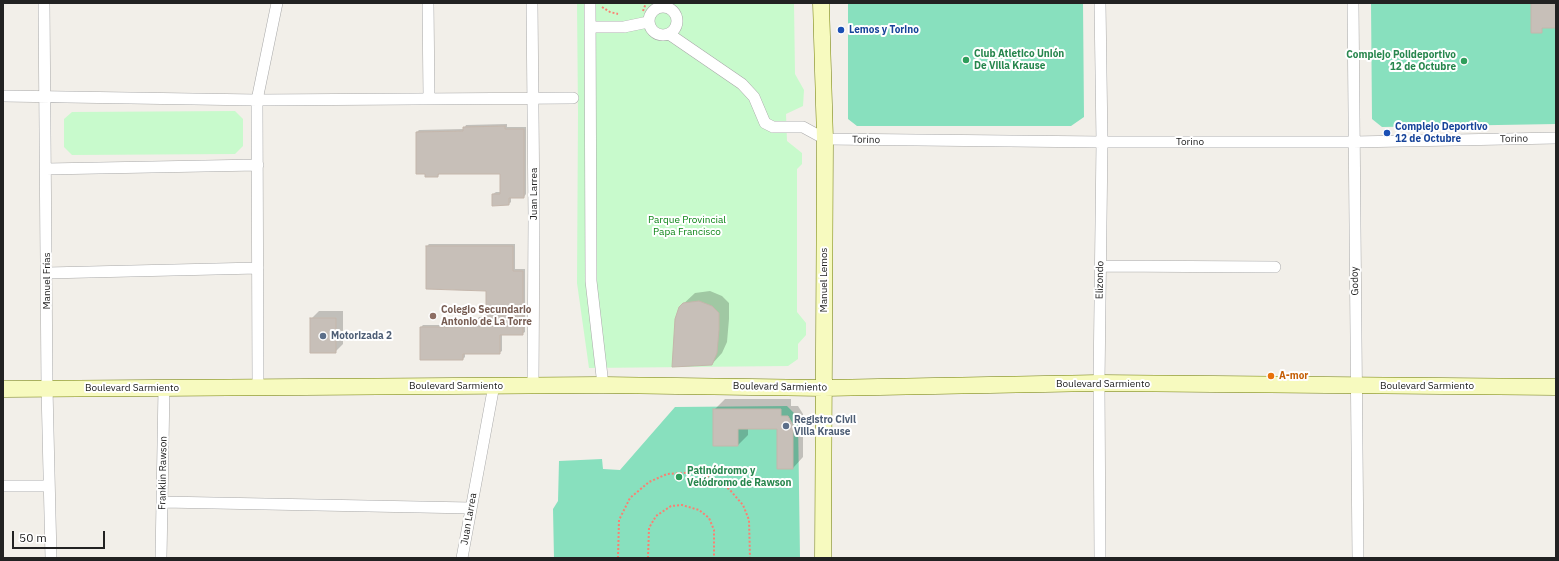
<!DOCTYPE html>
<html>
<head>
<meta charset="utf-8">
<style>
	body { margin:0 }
	#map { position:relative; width:1559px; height:561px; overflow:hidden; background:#f2efe9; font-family:"IBM Plex Sans",sans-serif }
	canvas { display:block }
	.frame { position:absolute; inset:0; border:4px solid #222; pointer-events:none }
	.scale { position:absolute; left:12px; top:531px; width:93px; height:18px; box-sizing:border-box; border:2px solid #222; border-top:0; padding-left:5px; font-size:12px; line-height:14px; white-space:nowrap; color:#222; -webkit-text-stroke:3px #fff; paint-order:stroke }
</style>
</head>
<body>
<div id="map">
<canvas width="1559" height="561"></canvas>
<div class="frame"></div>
<div class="scale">50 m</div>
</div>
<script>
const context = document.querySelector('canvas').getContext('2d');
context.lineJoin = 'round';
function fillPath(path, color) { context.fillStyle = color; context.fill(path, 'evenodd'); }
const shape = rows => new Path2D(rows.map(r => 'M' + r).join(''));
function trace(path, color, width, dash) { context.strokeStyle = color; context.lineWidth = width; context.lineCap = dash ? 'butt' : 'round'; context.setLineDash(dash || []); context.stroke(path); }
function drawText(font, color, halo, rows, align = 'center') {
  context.font = font + ' "IBM Plex Sans",sans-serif'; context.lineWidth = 4; context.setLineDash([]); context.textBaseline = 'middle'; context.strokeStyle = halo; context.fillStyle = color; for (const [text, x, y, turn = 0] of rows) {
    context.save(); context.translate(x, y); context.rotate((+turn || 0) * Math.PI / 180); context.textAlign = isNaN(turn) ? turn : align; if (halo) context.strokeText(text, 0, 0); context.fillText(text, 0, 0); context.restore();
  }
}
fillPath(shape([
	[577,3,794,3,795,74,804,90,803,106,786,114,787,141,802,153,802,164,797,169,797,312,806,323,806,335,798,344,798,359,788,366,589,368,577,283,578,113],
	[235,111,243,119,243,146,235,154,72,155,64,147,64,119,72,112]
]), '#c8facc');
fillPath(shape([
	[848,3,1083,3,1084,117,1071,126,857,126,848,119],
	[1371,3,1556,3,1556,124,1382,127,1372,119],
	[787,406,798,417,800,558,554,558,553,509,558,501,559,461,602,459,603,469,620,470,675,407]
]), '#88e0be');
fillPath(shape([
	[507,124,507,127,526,127,526,194,524,197,511,197,511,202,509,204,493,194,496,192,501,192,501,173,440,173,438,176,417,132,419,130,464,129,466,125],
	[429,244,515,244,515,269,525,269,525,332,522,334,502,334,502,351,499,353,465,353,465,357,463,359,421,327,423,325,450,325,452,321,476,321,479,317,487,317,487,290,427,246],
	[710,291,722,296,729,303,729,319,727,342,722,353,712,364,680,307,695,293],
	[319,311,343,311,343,344,335,352,311,319],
	[725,399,791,399,791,406,798,406,803,414,803,457,793,468,778,468,778,428,748,428,748,435,738,445,714,410]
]), '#0003');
const building = shape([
	[1531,3,1556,3,1556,28,1542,28,1542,33,1531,33,1531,3],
	[505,126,505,129,524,129,524,198,509,198,509,205,492,206,492,194,500,194,500,174,438,174,438,177,425,177,425,174,416,174,416,132,463,131,463,127,505,126],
	[426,246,513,246,513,271,523,271,523,335,500,335,500,354,463,354,463,360,420,360,420,327,449,327,449,323,475,323,475,319,486,319,486,291,426,289,426,246],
	[699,301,712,306,719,313,719,330,717,353,712,365,672,367,675,319,679,307,683,303,699,301],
	[310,318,336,318,336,353,310,353,310,318],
	[713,409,781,409,781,416,788,416,793,425,793,469,777,469,777,429,738,429,738,446,713,446,713,409]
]);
fillPath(building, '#c7bfb8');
trace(building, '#c4b6ab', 1);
const street = shape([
	[44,3,47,388,51,558],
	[428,3,429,98],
	[532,3,534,218,533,385],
	[590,3,591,281,603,385],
	[1100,3,1102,142,1099,383,1100,558],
	[1353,3,1358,558],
	'649 21a14 14 0 1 1 28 0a14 14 0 1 1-28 0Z',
	[590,27,624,27,648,22],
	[669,34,742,84,754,97,765,123,773,127,803,127,825,139,1102,142,1353,142,1556,138],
	[3,96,257,100,573,98],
	[46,169,258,165],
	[1100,266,1275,267],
	[47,273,258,268],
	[258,387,257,100,277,3],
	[3,486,49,486],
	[163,502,471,508],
	[161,558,164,388],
	[462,558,494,385]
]);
const secondary = shape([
	[821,3,825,139,823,558],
	[3,389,603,385,824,388,1099,383,1556,387]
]);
trace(street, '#a9a9a9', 12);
trace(secondary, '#707d05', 17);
trace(shape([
	[602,7,610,12,618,14],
	[643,11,646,3],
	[618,558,619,520,630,498,649,482,667,474,697,472,718,480,730,490,743,505,749,520,750,558],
	[648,558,649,528,656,516,671,506,682,505,699,510,709,518,714,530,714,558]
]), '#fa8072', 2, [2, 2]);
trace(street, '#fff', 11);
trace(secondary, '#f7fabf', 16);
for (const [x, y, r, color] of [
	[841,30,4,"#1a4fb4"],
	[966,60,4,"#2e9e5b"],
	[1464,61,4,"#2e9e5b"],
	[1387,133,4,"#1a4fb4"],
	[433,316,4,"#8d6e63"],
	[323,336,4,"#5c6f8a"],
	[1271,376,4,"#e8710a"],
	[786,426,4,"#5c6f8a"],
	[679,477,4,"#2e9e5b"]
]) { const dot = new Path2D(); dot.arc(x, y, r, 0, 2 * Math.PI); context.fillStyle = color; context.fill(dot); trace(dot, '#fff', 1.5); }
drawText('bold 10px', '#164399', '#fff', [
	["Lemos y Torino",849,30],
	["Complejo Deportivo",1395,127],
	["12 de Octubre",1395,139]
], 'left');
drawText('bold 10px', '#27864d', '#fff', [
	["Club Atletico Unión",974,54],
	["De Villa Krause",974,66],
	["Complejo Polideportivo",1456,55,"right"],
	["12 de Octubre",1456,67,"right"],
	["Patinódromo y",687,471],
	["Velódromo de Rawson",687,483]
], 'left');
drawText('10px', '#222', '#fff', [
	["Torino",1514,139,-1],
	["Torino",866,140,1],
	["Torino",1190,142],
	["Juan Larrea",534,194,-90],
	["Manuel Lemos",824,280,-90],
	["Elizondo",1100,280,-89],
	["Manuel Frías",47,281,-90],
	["Godoy",1355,281,-91],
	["Boulevard Sarmiento",1103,384],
	["Boulevard Sarmiento",456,386],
	["Boulevard Sarmiento",1427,386],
	["Boulevard Sarmiento",780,387,1],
	["Boulevard Sarmiento",132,388],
	["Franklin Rawson",163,473,-89],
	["Juan Larrea",469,519,-80]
]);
drawText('10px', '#0c8416', '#fff', [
	["Parque Provincial",687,220],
	["Papa Francisco",687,232]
]);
drawText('bold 10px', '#785e54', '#fff', [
	["Colegio Secundario",441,310],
	["Antonio de La Torre",441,322]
], 'left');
drawText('bold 10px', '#4e5e75', '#fff', [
	["Motorizada 2",331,336],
	["Registro Civil",794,420],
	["Villa Krause",794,432]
], 'left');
drawText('bold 10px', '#c56008', '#fff', [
	["A-mor",1279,376]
], 'left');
</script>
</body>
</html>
